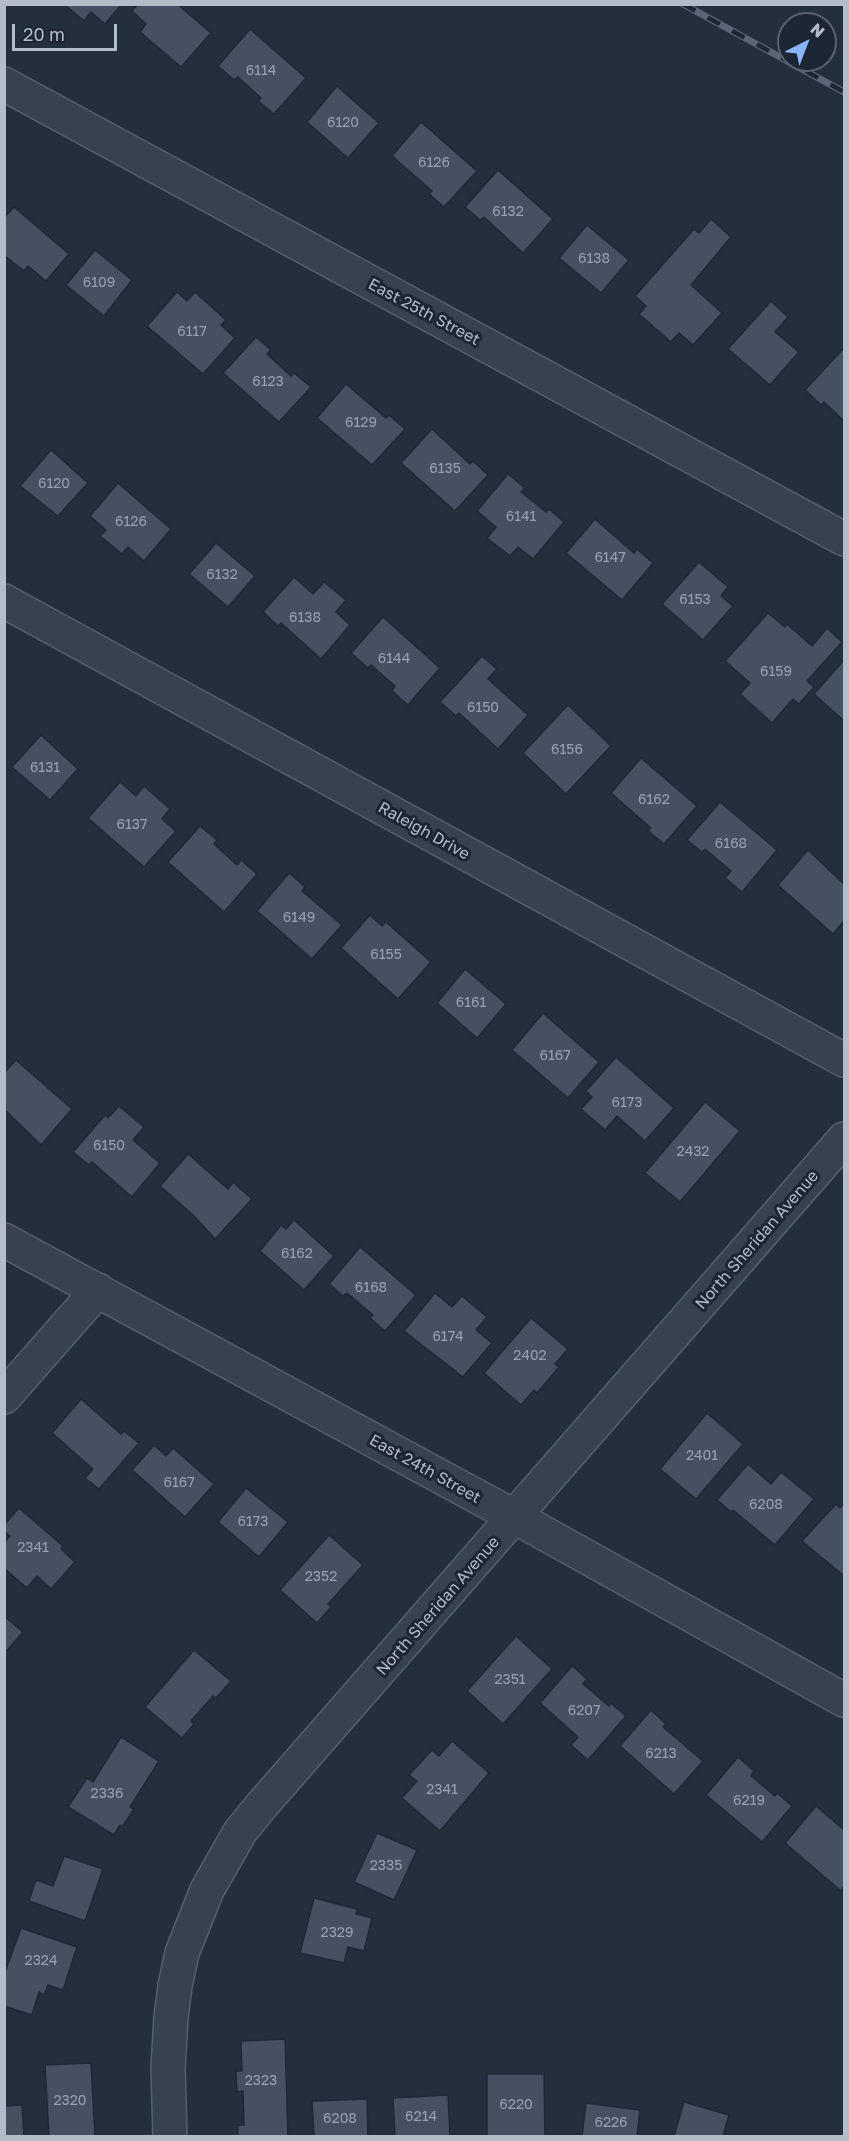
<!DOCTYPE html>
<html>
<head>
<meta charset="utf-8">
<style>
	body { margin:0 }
	#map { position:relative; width:849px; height:2141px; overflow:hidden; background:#242f3e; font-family:"Golos Text",sans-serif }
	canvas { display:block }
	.frame { position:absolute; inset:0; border:6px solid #b4bcc9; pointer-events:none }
	.north { position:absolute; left:777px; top:12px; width:60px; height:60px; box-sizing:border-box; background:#1d2633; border:2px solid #59626f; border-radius:50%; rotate:42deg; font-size:16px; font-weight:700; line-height:24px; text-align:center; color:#b4bcc9 }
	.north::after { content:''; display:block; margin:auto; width:21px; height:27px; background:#8ab4f8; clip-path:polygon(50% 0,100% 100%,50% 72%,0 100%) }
	.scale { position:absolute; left:12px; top:24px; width:105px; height:27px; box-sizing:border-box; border:3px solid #b4bcc9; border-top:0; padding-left:8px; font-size:18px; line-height:21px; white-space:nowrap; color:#b4bcc9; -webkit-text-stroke:4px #1d2633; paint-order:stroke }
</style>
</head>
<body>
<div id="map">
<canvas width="849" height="2141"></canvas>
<div class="frame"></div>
<div class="north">N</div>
<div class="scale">20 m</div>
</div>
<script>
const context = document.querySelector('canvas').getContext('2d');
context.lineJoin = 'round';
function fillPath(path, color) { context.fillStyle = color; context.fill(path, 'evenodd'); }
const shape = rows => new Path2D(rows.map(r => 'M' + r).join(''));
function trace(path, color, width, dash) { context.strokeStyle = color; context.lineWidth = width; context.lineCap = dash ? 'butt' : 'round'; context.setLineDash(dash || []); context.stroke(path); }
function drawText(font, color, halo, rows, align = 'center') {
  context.font = font + ' "Golos Text",sans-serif'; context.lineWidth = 6; context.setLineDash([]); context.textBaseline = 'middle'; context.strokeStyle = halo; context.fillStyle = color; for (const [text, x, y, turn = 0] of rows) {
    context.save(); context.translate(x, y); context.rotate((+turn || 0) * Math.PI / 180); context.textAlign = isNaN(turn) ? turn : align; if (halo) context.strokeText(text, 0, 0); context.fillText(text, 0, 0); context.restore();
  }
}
const building = shape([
	[64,4,122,4,105,24,91,12,84,21,64,4],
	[138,4,177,4,211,33,181,67,140,32,146,24,132,11,138,4],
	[250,29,306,78,274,114,258,101,261,98,238,77,234,80,218,66,250,29],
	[337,86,379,123,348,158,307,122,337,86],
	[421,122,477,171,444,207,429,194,432,191,392,156,421,122],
	[498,170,553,219,523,253,484,217,480,220,465,207,498,170],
	[14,207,69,254,46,281,28,266,24,271,4,255,4,218,14,207],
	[711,219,731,237,691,285,722,313,693,345,679,333,671,342,639,314,646,306,635,296,694,229,699,233,711,219],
	[587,225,629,260,601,293,559,258,587,225],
	[95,250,132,280,104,316,66,285,95,250],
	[177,292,187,301,195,292,226,320,221,325,235,338,203,374,147,326,177,292],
	[771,301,788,317,775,332,799,352,770,385,728,349,771,301],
	[256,337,271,350,267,354,291,376,294,373,311,387,279,422,223,373,256,337],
	[844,348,844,421,824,402,821,405,805,390,844,348],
	[346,384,386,418,389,415,405,429,372,465,317,418,346,384],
	[432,429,470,464,473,461,488,475,455,511,401,463,432,429],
	[51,450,88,483,58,516,20,486,51,450],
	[508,474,525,488,521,492,546,512,549,509,564,522,533,559,518,547,510,556,487,538,496,527,477,511,508,474],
	[118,483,171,529,144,561,128,547,122,554,100,536,106,530,90,516,118,483],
	[595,519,634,553,637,549,653,563,622,600,566,553,595,519],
	[216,543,255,576,228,607,189,574,216,543],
	[699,562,728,587,721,596,733,606,703,640,662,604,699,562],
	[294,577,313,594,324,582,346,600,336,612,350,625,321,659,281,623,278,626,263,612,294,577],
	[768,613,785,627,787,624,812,646,827,628,842,642,807,681,814,687,799,704,793,699,772,723,740,694,750,683,725,661,768,613],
	[383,617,440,668,408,705,392,691,395,686,371,665,368,668,351,653,383,617],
	[482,656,497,669,488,679,528,715,498,749,459,713,456,716,440,702,482,656],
	[844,660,844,721,814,694,844,660],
	[568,705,611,746,566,794,523,753,568,705],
	[41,735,78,769,50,800,12,767,41,735],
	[641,758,697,806,664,844,648,831,651,828,611,793,641,758],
	[120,782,136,796,144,786,170,809,162,819,176,831,144,867,88,818,120,782],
	[720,802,777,850,742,892,725,878,731,871,705,849,702,852,687,840,720,802],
	[200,826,217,840,214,844,237,865,241,860,257,874,224,912,168,862,200,826],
	[808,850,844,884,844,921,833,934,778,885,808,850],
	[289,873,305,887,302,891,342,925,312,959,257,911,289,873],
	[370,915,382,926,386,922,431,962,398,999,341,948,370,915],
	[465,969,506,1004,477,1038,437,1003,465,969],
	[543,1013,599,1062,568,1098,512,1050,543,1013],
	[616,1057,674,1108,645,1141,617,1116,605,1130,581,1109,592,1097,586,1091,616,1057],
	[16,1060,72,1109,41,1145,4,1109,4,1073,16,1060],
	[705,1102,740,1131,680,1202,645,1173,705,1102],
	[119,1106,144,1127,133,1140,160,1163,132,1197,92,1162,89,1165,73,1152,105,1115,108,1118,119,1106],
	[188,1154,228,1189,233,1182,252,1199,215,1239,193,1215,160,1186,188,1154],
	[294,1220,334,1256,304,1290,260,1251,281,1225,286,1229,294,1220],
	[360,1247,416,1295,385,1331,370,1318,373,1315,347,1293,343,1296,329,1284,360,1247],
	[435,1293,452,1307,462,1296,487,1317,476,1330,492,1343,463,1377,404,1331,435,1293],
	[531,1318,568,1349,555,1364,559,1367,537,1393,534,1390,521,1405,484,1373,531,1318],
	[81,1399,121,1434,124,1431,139,1443,99,1489,85,1478,93,1469,52,1433,81,1399],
	[707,1413,743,1444,696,1499,660,1469,707,1413],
	[154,1445,166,1456,173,1448,214,1484,185,1517,132,1470,154,1445],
	[748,1464,771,1484,781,1472,814,1499,775,1545,733,1510,731,1512,717,1500,748,1464],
	[246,1488,288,1522,259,1557,218,1522,246,1488],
	[844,1503,844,1576,802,1541,836,1504,840,1508,844,1503],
	[19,1508,63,1546,61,1549,75,1562,51,1589,37,1576,27,1588,4,1568,4,1542,10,1536,4,1531,4,1525,19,1508],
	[329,1535,363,1565,328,1604,331,1607,317,1623,280,1590,329,1535],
	[4,1616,23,1632,4,1654,4,1616],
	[516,1636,552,1669,503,1724,467,1691,516,1636],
	[194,1650,231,1681,216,1698,213,1696,191,1721,194,1724,182,1738,145,1707,194,1650],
	[572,1666,587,1679,583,1684,609,1706,611,1703,626,1716,588,1760,571,1745,578,1737,540,1703,572,1666],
	[651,1710,666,1724,663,1727,703,1761,674,1794,620,1746,651,1710],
	[121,1737,159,1761,130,1807,134,1809,122,1827,120,1825,114,1835,68,1807,87,1778,93,1782,121,1737],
	[452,1741,489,1773,440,1831,402,1798,417,1781,409,1775,432,1750,439,1756,452,1741],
	[738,1757,754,1771,751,1776,775,1796,777,1793,792,1806,762,1842,706,1795,738,1757],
	[816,1806,844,1830,844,1886,841,1891,785,1843,816,1806],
	[377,1833,417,1850,394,1900,354,1882,377,1833],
	[64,1856,103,1869,85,1921,29,1901,36,1880,53,1886,64,1856],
	[314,1898,357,1909,356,1914,372,1918,364,1951,348,1947,344,1963,300,1953,314,1898],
	[21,1928,77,1947,63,1990,48,1985,44,1995,39,1992,32,2015,4,2006,4,1975,21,1928],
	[285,2039,288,2136,238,2136,238,2125,244,2125,243,2091,237,2092,236,2071,242,2071,241,2041,285,2039],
	[91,2063,95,2136,49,2136,45,2065,91,2063],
	[487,2074,544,2074,545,2136,487,2136,487,2074],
	[448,2095,450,2136,395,2136,393,2098,448,2095],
	[367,2099,368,2136,314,2136,312,2101,367,2099],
	[684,2102,729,2115,723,2136,674,2136,684,2102],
	[586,2103,640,2110,637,2136,582,2136,586,2103],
	[22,2105,24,2136,4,2136,4,2106,22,2105]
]);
fillPath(building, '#455162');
trace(building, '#1f2835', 1.5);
const minor = shape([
	[4,84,844,539],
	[4,601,844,1060],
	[4,1240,515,1517,844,1700],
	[4,1397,98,1290],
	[170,2136,168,2068,171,2017,175,1986,182,1953,207,1890,240,1832,262,1805,844,1139]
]);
trace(minor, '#565f6c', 36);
trace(minor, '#38414e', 33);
const rail = shape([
	[683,4,844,92]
]);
trace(rail, '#5a6575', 7);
trace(rail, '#1d2633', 4.5, [14]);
drawText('14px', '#98a1af', null, [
	["6114",261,71],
	["6120",343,123],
	["6126",434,163],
	["6132",508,212],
	["6138",594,259],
	["6109",99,283],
	["6117",192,332],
	["6123",268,382],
	["6129",361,423],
	["6135",445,469],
	["6120",54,484],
	["6141",521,517],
	["6126",131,522],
	["6147",610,558],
	["6132",222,575],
	["6153",695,600],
	["6138",305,618],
	["6144",394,659],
	["6159",776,672],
	["6150",483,708],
	["6156",567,750],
	["6131",45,768],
	["6162",654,800],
	["6137",132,825],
	["6168",731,844],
	["6149",299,918],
	["6155",386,955],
	["6161",471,1003],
	["6167",555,1056],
	["6173",627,1103],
	["6150",109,1146],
	["2432",693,1152],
	["6162",297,1254],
	["6168",371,1288],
	["6174",448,1337],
	["2402",530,1356],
	["2401",702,1456],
	["6167",179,1483],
	["6208",766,1505],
	["6173",253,1522],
	["2341",33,1548],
	["2352",321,1577],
	["2351",510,1680],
	["6207",584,1711],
	["6213",661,1754],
	["2341",442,1790],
	["2336",107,1794],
	["6219",749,1801],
	["2335",386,1866],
	["2329",337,1933],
	["2324",41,1961],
	["2323",261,2081],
	["2320",70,2101],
	["6220",516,2105],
	["6214",421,2117],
	["6208",340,2119],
	["6226",611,2123]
]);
drawText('16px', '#b4bcc9', '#1d2633', [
	["East 25th Street",424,312,28],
	["Raleigh Drive",424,831,29],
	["North Sheridan Avenue",757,1240,-49],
	["East 24th Street",425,1469,29],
	["North Sheridan Avenue",438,1606,-49]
]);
</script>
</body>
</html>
